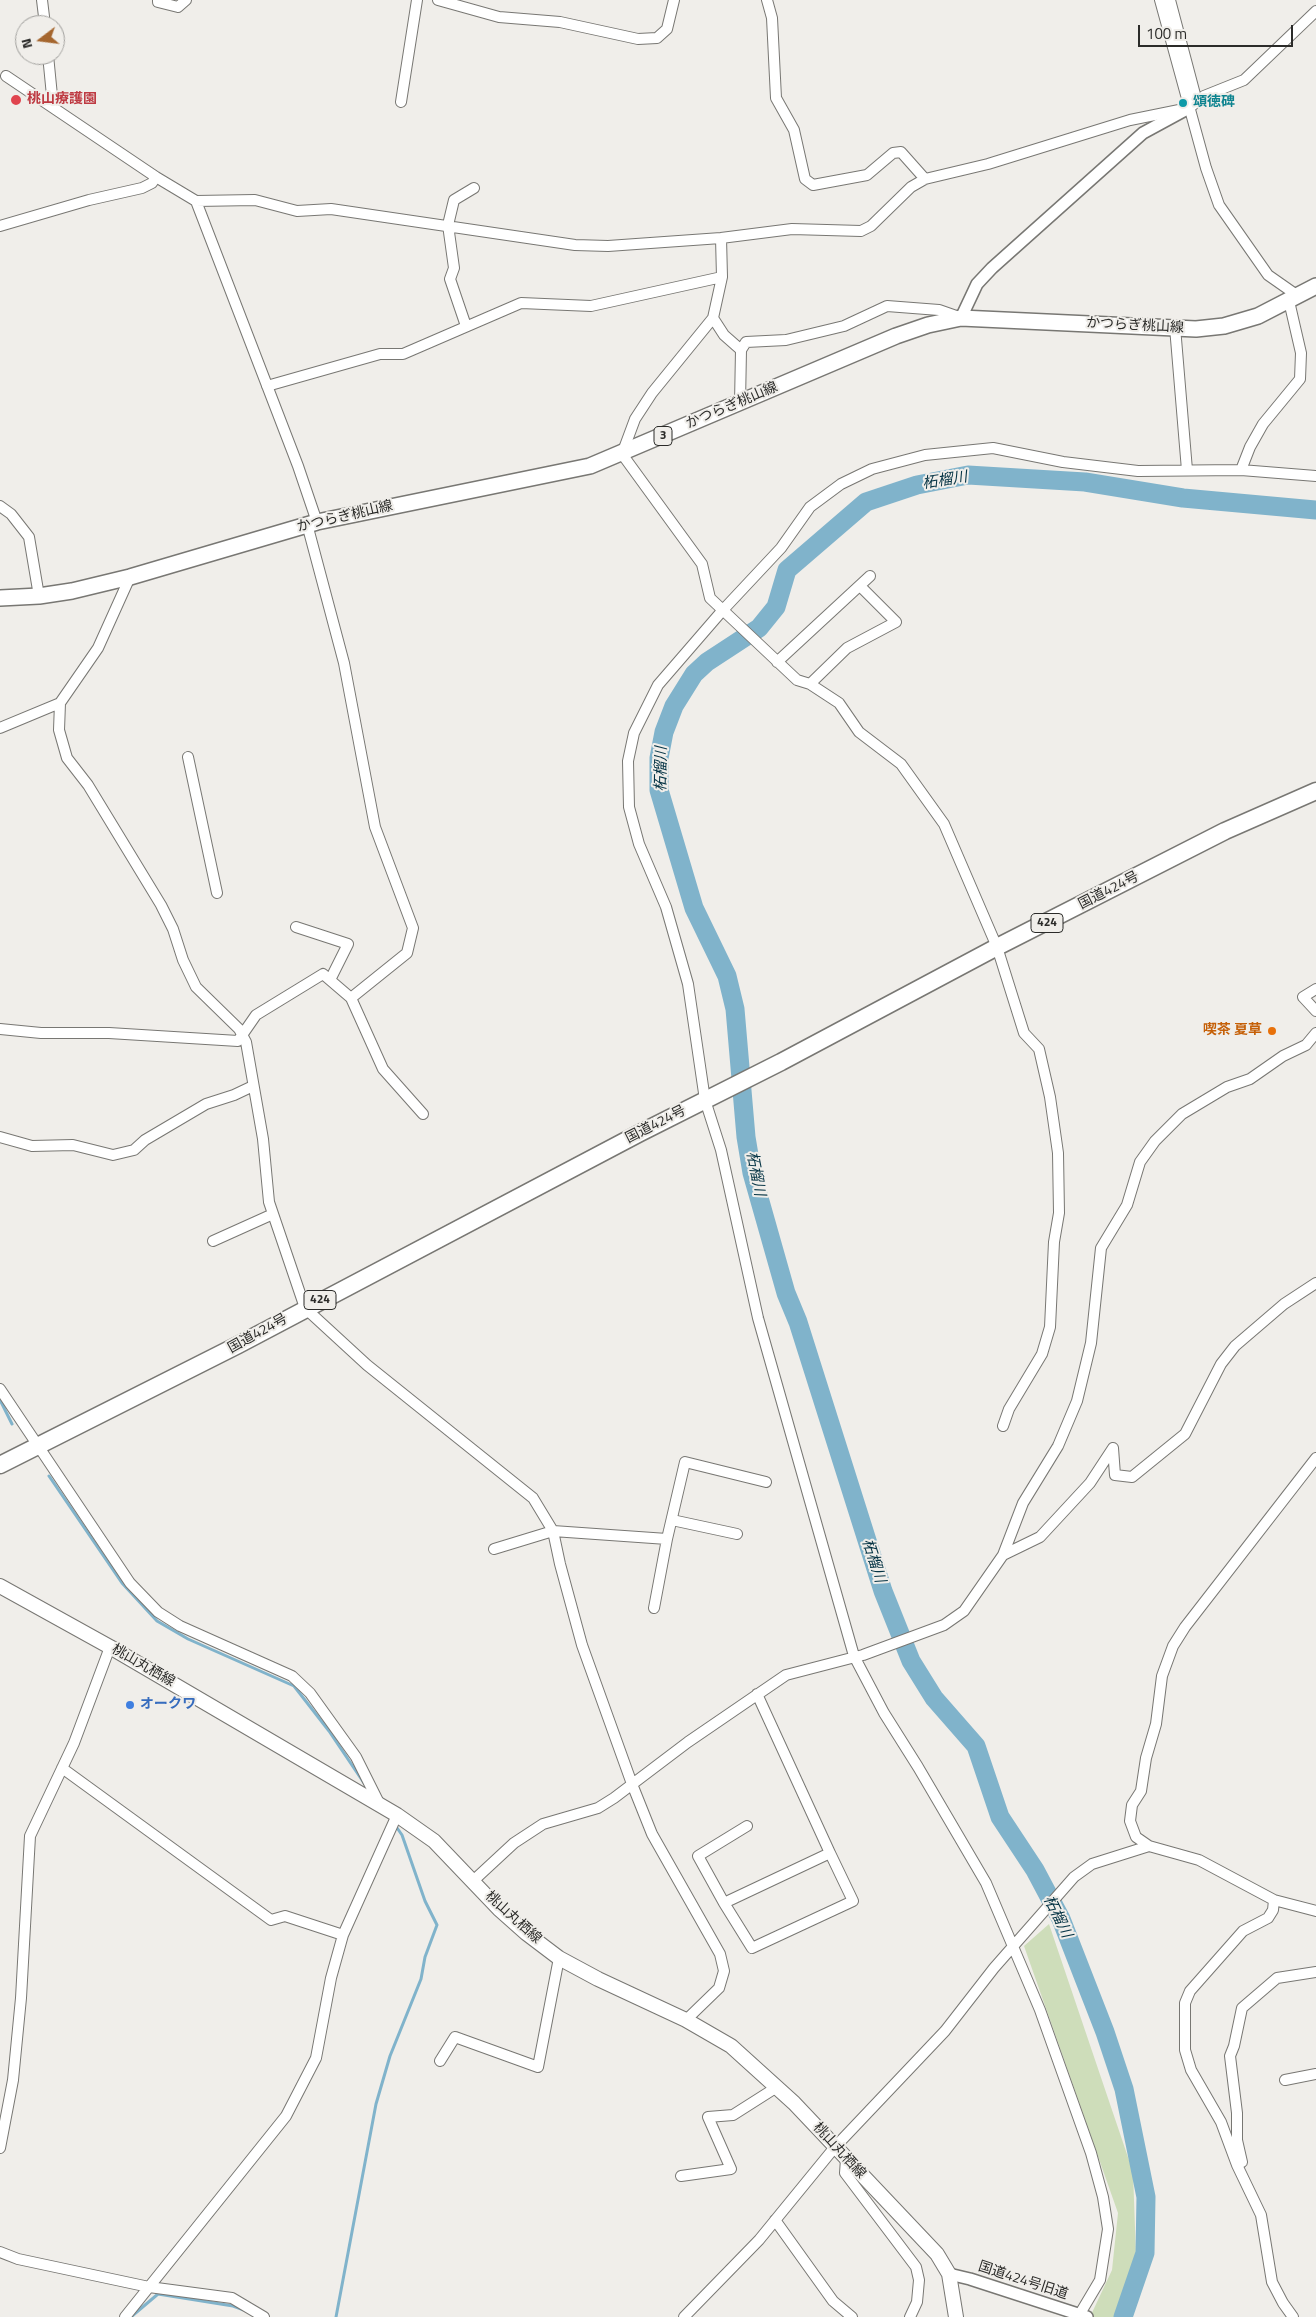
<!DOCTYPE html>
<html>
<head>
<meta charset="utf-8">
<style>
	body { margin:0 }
	#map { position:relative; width:1316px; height:2317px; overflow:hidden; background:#f0eeea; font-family:"Titillium Web",sans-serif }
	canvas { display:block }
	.north { position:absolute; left:15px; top:15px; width:50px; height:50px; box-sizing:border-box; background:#f0eeea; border:1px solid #a1a09d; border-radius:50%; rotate:255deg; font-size:14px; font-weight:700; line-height:20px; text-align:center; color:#2b2b29 }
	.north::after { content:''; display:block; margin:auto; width:18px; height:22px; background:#a5662e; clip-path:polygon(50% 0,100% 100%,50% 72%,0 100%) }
	.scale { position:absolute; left:1138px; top:25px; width:155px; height:22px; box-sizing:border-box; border:2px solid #2b2b29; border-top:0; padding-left:6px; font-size:15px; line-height:18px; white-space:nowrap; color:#2b2b29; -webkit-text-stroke:4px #f0eeea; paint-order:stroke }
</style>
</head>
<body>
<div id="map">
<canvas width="1316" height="2317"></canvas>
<div class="north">N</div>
<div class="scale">100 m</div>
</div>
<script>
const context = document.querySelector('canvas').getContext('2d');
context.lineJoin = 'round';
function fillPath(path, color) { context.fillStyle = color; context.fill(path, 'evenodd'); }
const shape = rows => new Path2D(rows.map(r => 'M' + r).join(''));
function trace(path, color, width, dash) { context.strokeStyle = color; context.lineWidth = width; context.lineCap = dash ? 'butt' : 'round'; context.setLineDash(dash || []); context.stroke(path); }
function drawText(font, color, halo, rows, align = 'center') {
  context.font = font + ' "Titillium Web","Noto Sans JP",sans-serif'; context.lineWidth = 4; context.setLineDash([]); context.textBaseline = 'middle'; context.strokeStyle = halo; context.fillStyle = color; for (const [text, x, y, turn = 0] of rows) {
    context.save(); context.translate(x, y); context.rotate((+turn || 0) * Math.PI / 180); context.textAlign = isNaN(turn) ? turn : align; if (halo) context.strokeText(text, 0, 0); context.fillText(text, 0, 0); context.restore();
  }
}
fillPath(shape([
	[1049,1924,1133,2172,1136,2256,1115,2317,1090,2317,1112,2270,1118,2213,1024,1946]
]), '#ceddba');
trace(shape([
	[0,1400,12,1424],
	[49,1476,122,1583,157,1621,188,1639,294,1686,329,1731,366,1786],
	[131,2317,158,2294,233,2306,244,2310],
	[336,2317,376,2104,390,2056,421,1979,425,1957,437,1925,425,1901,402,1835,395,1825]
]), '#80b3cb', 3);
trace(shape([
	[1123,2317,1145,2253,1146,2197,1124,2089,1105,2032,1061,1919,1035,1870,1000,1817,976,1746,934,1698,911,1661,883,1591,798,1322,786,1293,752,1173,746,1137,735,1009,727,976,694,908,659,790,659,758,664,732,674,706,694,674,707,662,759,628,776,607,787,570,866,502,917,485,968,475,1085,482,1183,498,1316,510]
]), '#80b3cb', 19);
const minor = shape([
	[42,0,45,25],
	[158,0,158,2,178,7,186,0],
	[438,0,499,17,560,22,638,39,657,38,667,29,674,0],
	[767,0,772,18,776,98,794,130,805,179,813,185,867,175,893,153,901,152,925,179],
	[1160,0,1206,168,1219,205,1268,275,1298,296],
	[1170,0,1197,102],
	[48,55,53,106],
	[6,76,156,177,196,201,255,200,297,211,331,209,575,245,608,246,721,238,792,229,861,231,871,226,911,187,925,179,988,164,1130,120,1189,108,1204,96,1244,80,1316,11],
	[401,102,417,0],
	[196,201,298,466,317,522],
	[0,226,89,200,142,188,152,183,156,177],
	[721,238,722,277,713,318,652,393,635,419,622,454,702,564,710,598,797,680,810,684,839,703,859,732,901,764,944,824,997,947,1024,1033,1039,1049,1050,1097,1058,1153,1059,1213,1054,1242,1050,1327,1042,1354,1009,1409,1003,1426],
	[713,318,724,335,741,350,740,403],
	[466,326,450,279,454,268,448,225,454,200,474,188],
	[1175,327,1187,470],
	[741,350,746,342,786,340,844,326,887,306,939,310,959,317],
	[267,386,380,354,403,354,521,303,591,306,722,277],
	[1241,470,1250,447,1263,424,1300,379,1301,353,1289,301],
	[0,506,11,514,29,537,39,596],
	[777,662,870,576],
	[810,684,847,648,896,622,860,586],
	[60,703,59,730,67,758,88,785,161,905,173,929,183,960,196,987,239,1029,246,1042,263,1139,269,1202,305,1308,367,1365,533,1498,553,1531,560,1564,582,1645,632,1784,652,1834,720,1954,724,1971,719,1988,686,2020],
	[0,728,60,703,98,648,130,577],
	[188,757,217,893],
	[296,927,348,944,330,980],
	[1316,989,1303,997,1316,1011],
	[351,998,383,1069,423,1114],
	[0,1029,41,1033,109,1033,238,1041,256,1015,323,974,351,998,407,953,413,928,375,827,344,663,307,524],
	[0,1137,32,1146,73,1145,113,1155,134,1150,145,1140,206,1104,234,1095,253,1086],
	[213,1241,273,1214],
	[0,1389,130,1583,158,1612,180,1626,292,1676,310,1693,356,1757,380,1805],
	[1113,1448,1115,1475,1132,1477,1185,1434,1221,1364,1235,1346,1284,1304,1316,1283],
	[672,1520,737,1534],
	[494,1549,553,1531,667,1539,685,1462,766,1482],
	[1003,1555,1040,1537,1090,1483,1113,1448],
	[654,1608,667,1539],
	[757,1694,830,1853,724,1903,752,1948,853,1901,830,1853],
	[62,1768,271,1920,285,1916,343,1935],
	[1149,1846,1136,1837,1130,1821,1132,1805,1141,1791,1146,1758,1156,1724,1162,1676,1173,1646,1185,1627,1316,1458],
	[473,1881,514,1843,543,1824,598,1808,614,1798,688,1742,786,1675,863,1655,944,1625,964,1611,1003,1555,1023,1503,1058,1446,1077,1401,1091,1343,1101,1248,1127,1205,1140,1162,1155,1141,1182,1114,1227,1087,1250,1079,1283,1056,1306,1045,1316,1033],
	[1274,1900,1316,1911],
	[724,1903,698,1856,747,1826],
	[440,2061,455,2037,538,2067,559,1958],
	[1285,2080,1316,2074],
	[0,2148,13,2080,21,1998,30,1836,74,1743,110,1647],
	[846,2159,845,2173,916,2267,919,2280,917,2302,910,2317],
	[1237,2165,1242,2162,1237,2140,1237,2113,1230,2056,1234,2046,1242,2008,1277,1978,1316,1972],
	[681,2176,731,2169,708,2117,733,2115,777,2087],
	[775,2220,833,2301,852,2317],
	[0,2252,18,2259,149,2287,232,2298,264,2317],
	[125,2317,286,2116,316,2058,331,1978,343,1935,397,1815],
	[684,2317,759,2240,835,2147,945,2031,994,1968,1074,1877,1092,1864,1149,1846,1199,1860,1274,1900,1273,1910,1268,1918,1243,1931,1190,1991,1185,2003,1185,2050,1191,2070,1221,2122,1237,2165,1261,2215,1272,2282,1283,2303,1293,2317],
	[1078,2317,1100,2280,1108,2229,1103,2197,1091,2153,1040,2010,986,1883,918,1767,884,1713,854,1656,758,1318,721,1150,705,1100,688,984,666,907,639,844,629,807,628,761,634,733,658,685,722,611,781,548,810,507,841,484,872,469,925,455,993,448,1063,462,1138,471,1241,470,1316,476]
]);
const tertiary = shape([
	[961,318,977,284,992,268,1143,133,1189,108],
	[949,2274,970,2279,1087,2317]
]);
const secondary = shape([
	[0,1586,110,1647,397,1815,434,1841,499,1909,526,1933,559,1958,598,1979,686,2020,731,2046,794,2103,937,2254,949,2274,956,2317]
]);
const primary = shape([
	[0,598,39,596,72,591,130,577,317,522,590,466,896,336,928,325,961,318,1196,329,1224,326,1258,316,1316,286]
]);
const trunk = shape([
	[0,1465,238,1345,640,1133,781,1062,997,947,1225,831,1316,791]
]);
trace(minor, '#787773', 12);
trace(tertiary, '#787773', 14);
trace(secondary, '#787773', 16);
trace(primary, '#787773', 18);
trace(trunk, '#787773', 19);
trace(minor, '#fff', 10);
trace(tertiary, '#fff', 11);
trace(secondary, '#fff', 14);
trace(primary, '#fff', 15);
trace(trunk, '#fff', 16);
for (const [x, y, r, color] of [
	[16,100,6,"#e0444e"],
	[1183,103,5,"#0f9aa8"],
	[1272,1031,5,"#e8710a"],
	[130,1705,5,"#3f7fe0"]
]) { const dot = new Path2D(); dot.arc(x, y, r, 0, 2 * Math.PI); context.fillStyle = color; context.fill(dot); trace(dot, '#f0eeea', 2); }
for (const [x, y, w] of [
	[663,436,18],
	[1047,923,32],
	[320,1300,32]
]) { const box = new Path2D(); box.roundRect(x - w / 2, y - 9.5, w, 19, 4); context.fillStyle = '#f0eeea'; context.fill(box); trace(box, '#2b2b29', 1); }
drawText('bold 12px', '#2b2b29', null, [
	["3",663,436],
	["424",1047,923],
	["424",320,1300]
]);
drawText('bold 14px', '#be3a42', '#f0eeea', [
	["桃山療護園",27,100]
], 'left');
drawText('bold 14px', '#0d838f', '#f0eeea', [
	["頌徳碑",1193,103]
], 'left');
drawText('14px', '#2b2b29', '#f0eeea', [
	["かつらぎ桃山線",1135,326,3],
	["かつらぎ桃山線",732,406,-23],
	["かつらぎ桃山線",345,517,-13],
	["国道424号",1109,891,-27],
	["国道424号",656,1125,-27],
	["国道424号",258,1334,-29],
	["桃山丸栖線",143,1666,30],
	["桃山丸栖線",513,1918,42],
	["桃山丸栖線",839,2151,47],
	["国道424号旧道",1023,2281,18]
]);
drawText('bold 14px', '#c56008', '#f0eeea', [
	["喫茶 夏草",1262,1031]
], 'right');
drawText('bold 14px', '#366cbe', '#f0eeea', [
	["オークワ",140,1705]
], 'left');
drawText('italic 15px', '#043344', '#f0eeea', [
	["柘榴川",945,481,-9],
	["柘榴川",662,769,-89],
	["柘榴川",755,1174,79],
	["柘榴川",873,1561,72],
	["柘榴川",1057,1917,64]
]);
</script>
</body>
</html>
